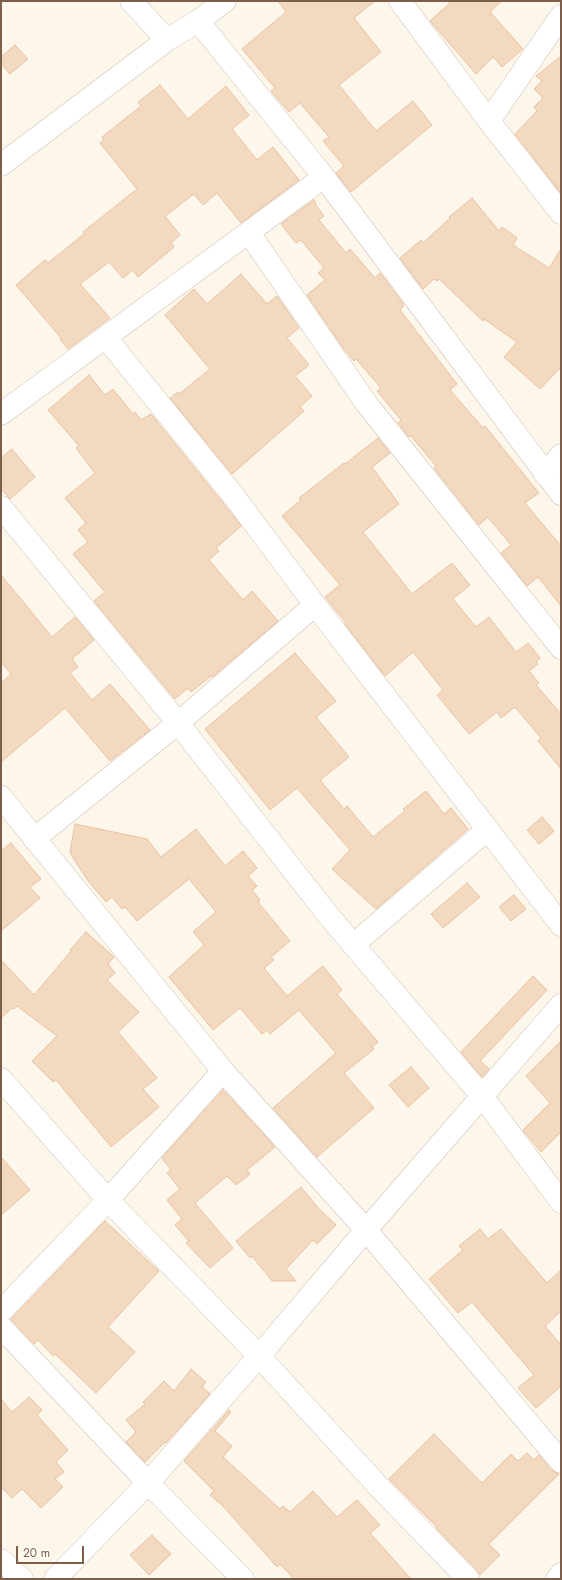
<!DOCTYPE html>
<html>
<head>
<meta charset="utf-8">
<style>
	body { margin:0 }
	#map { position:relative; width:562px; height:1580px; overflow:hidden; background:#fdf7eb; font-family:Jost,sans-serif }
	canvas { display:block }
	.frame { position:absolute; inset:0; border:2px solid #7b5f4b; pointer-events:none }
	.scale { position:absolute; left:16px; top:1546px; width:68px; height:18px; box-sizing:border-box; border:2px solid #7b5f4b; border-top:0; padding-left:5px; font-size:12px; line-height:14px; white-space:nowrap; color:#7b5f4b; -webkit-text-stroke:3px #fffbf2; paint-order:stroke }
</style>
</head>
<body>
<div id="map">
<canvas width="562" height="1580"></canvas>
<div class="frame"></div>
<div class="scale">20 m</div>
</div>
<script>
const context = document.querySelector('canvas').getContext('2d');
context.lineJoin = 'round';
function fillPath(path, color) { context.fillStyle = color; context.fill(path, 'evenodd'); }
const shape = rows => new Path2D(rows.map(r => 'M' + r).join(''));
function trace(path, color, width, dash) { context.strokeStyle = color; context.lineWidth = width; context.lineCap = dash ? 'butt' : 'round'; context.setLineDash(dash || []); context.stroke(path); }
const building = shape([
	[278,1,375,1,354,18,381,52,339,85,376,131,413,101,432,125,351,192,336,173,344,166,323,141,329,137,300,103,289,112,271,91,275,88,242,49,286,12,278,1],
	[452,1,502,1,490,12,523,49,502,67,493,57,476,74,430,21,452,1],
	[15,45,28,59,10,74,1,64,1,57,15,45],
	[561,56,561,193,515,134,537,111,534,107,543,98,534,89,542,81,536,76,561,56],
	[160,85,188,119,226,86,249,115,232,129,257,160,273,147,299,180,241,223,217,193,203,205,194,194,165,216,180,235,171,243,174,247,138,277,133,270,123,278,109,262,80,284,110,318,68,349,60,339,61,338,16,285,45,260,48,263,84,234,83,232,137,189,100,143,104,140,102,137,141,106,138,102,160,85],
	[472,198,499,231,502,227,517,238,513,245,549,268,561,249,561,367,540,389,504,357,517,342,484,319,483,321,439,279,437,281,434,279,423,289,400,258,421,240,423,243,450,218,449,217,472,198],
	[314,200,316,203,315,204,324,216,319,220,346,253,350,249,375,278,380,273,404,305,400,310,457,384,450,390,483,428,485,426,539,493,525,503,561,546,561,606,538,577,527,586,501,553,511,545,488,517,479,525,434,468,436,466,411,436,409,437,398,423,401,420,377,391,381,388,356,359,354,361,344,349,307,295,325,280,318,273,324,268,301,240,296,243,281,224,314,200],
	[241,274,267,304,277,296,299,328,287,338,309,365,295,376,312,396,300,407,304,411,232,474,170,398,178,392,179,394,210,369,165,315,194,289,207,304,241,274],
	[89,375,105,395,113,389,133,414,135,412,141,420,151,414,223,503,241,526,216,548,219,551,209,560,243,600,252,591,278,621,212,677,211,676,191,692,188,688,175,699,94,601,105,592,73,554,88,542,78,530,86,523,65,498,95,473,76,448,79,446,48,410,89,375],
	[378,438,390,453,372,467,399,504,363,532,412,594,452,563,470,585,453,599,476,627,489,617,516,652,528,643,540,658,536,661,538,664,529,671,539,683,536,685,561,714,561,769,538,741,541,738,515,707,501,718,497,712,469,734,437,695,443,690,413,652,385,676,345,624,346,623,325,597,340,585,282,516,301,500,299,498,344,463,345,464,378,438],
	[12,449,35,477,10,499,1,489,1,458,12,449],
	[1,575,52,637,75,617,94,640,72,659,78,667,70,673,92,700,110,684,150,730,110,761,65,708,1,762,1,683,11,674,1,662,1,575],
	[295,653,336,701,316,717,349,757,320,780,344,809,347,806,373,837,405,811,403,809,426,791,444,814,451,808,468,829,376,909,332,869,350,850,297,788,270,810,205,729,295,653],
	[542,817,554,831,539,844,527,830,542,817],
	[75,824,147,839,161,857,196,829,225,866,243,851,257,868,248,876,257,886,252,890,260,900,258,902,290,941,271,957,274,960,264,968,287,996,323,966,342,990,337,994,378,1042,372,1047,374,1049,344,1073,374,1108,317,1157,273,1108,336,1053,299,1010,270,1034,267,1030,262,1034,240,1008,213,1030,169,977,204,945,193,932,216,912,189,879,137,921,125,907,122,909,112,897,106,902,89,882,75,861,70,852,75,824],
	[11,843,41,879,30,887,40,898,1,931,1,851,11,843],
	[467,883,480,897,443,928,431,914,467,883],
	[514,895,526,909,511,921,499,907,514,895],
	[86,932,114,957,108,964,115,973,107,980,139,1012,118,1032,157,1078,143,1089,159,1107,111,1147,56,1080,53,1082,32,1061,57,1036,17,1006,14,1009,12,1008,1,1018,1,960,34,995,71,951,70,950,86,932],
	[533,976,547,990,480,1061,489,1069,482,1077,461,1052,533,976],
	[561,1041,561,1132,541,1152,523,1130,550,1103,526,1076,561,1041],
	[411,1067,429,1088,408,1107,389,1085,411,1067],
	[223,1090,275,1147,247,1170,250,1174,236,1185,227,1176,195,1203,233,1248,210,1268,186,1243,189,1241,175,1225,182,1219,167,1200,180,1189,167,1173,171,1170,162,1158,223,1090],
	[1,1157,30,1190,1,1215,1,1157],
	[301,1187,318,1208,336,1225,317,1244,313,1240,286,1269,296,1281,272,1281,252,1256,250,1258,236,1241,301,1187],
	[105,1221,159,1271,108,1327,135,1352,96,1393,55,1354,53,1356,38,1340,34,1344,11,1319,105,1221],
	[480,1229,488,1239,501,1229,547,1283,561,1270,561,1311,545,1326,561,1345,561,1386,536,1408,518,1388,534,1375,472,1302,458,1313,429,1279,463,1250,459,1246,480,1229],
	[191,1369,206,1382,202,1387,210,1394,166,1443,165,1442,145,1462,126,1442,136,1432,126,1420,145,1404,143,1402,164,1381,174,1391,191,1369],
	[29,1397,42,1410,37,1415,68,1450,56,1462,64,1472,55,1479,63,1487,41,1508,22,1489,12,1498,1,1487,1,1399,12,1412,29,1397],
	[229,1410,231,1412,215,1431,232,1446,223,1457,280,1509,283,1506,290,1512,313,1491,337,1517,357,1500,380,1525,370,1533,411,1579,294,1579,280,1564,277,1567,222,1505,210,1495,214,1491,184,1461,229,1410],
	[434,1434,482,1483,511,1454,518,1461,527,1453,534,1460,539,1455,551,1470,559,1474,489,1544,500,1555,480,1575,477,1570,436,1528,437,1527,389,1479,434,1434],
	[152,1535,171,1554,149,1575,130,1555,152,1535]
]);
fillPath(building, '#f4d9c1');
trace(building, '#e8c0a0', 1);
const minor = shape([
	[131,1,167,40],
	[400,1,489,121,561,213],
	[198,21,324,177,561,494],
	[489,121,561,16],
	[1,165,167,40,198,21,225,1],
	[249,233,366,403,561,648],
	[106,338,233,495,315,605,561,925],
	[1,414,324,177],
	[545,474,561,455],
	[1,507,178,723,328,915,482,1096,561,1202],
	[1,797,223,1071,366,1230,561,1462],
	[34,839,178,723,315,605],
	[353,945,488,829],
	[1,1079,108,1200,259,1356,380,1488,468,1579],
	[1,1311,108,1200,223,1071],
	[1,1327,148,1483,243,1579],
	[1,1560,22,1579],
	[55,1579,148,1483,259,1356,366,1230,561,1005],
	[557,1579,561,1574]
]);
trace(minor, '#d1c0af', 23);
trace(minor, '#fff', 22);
</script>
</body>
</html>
